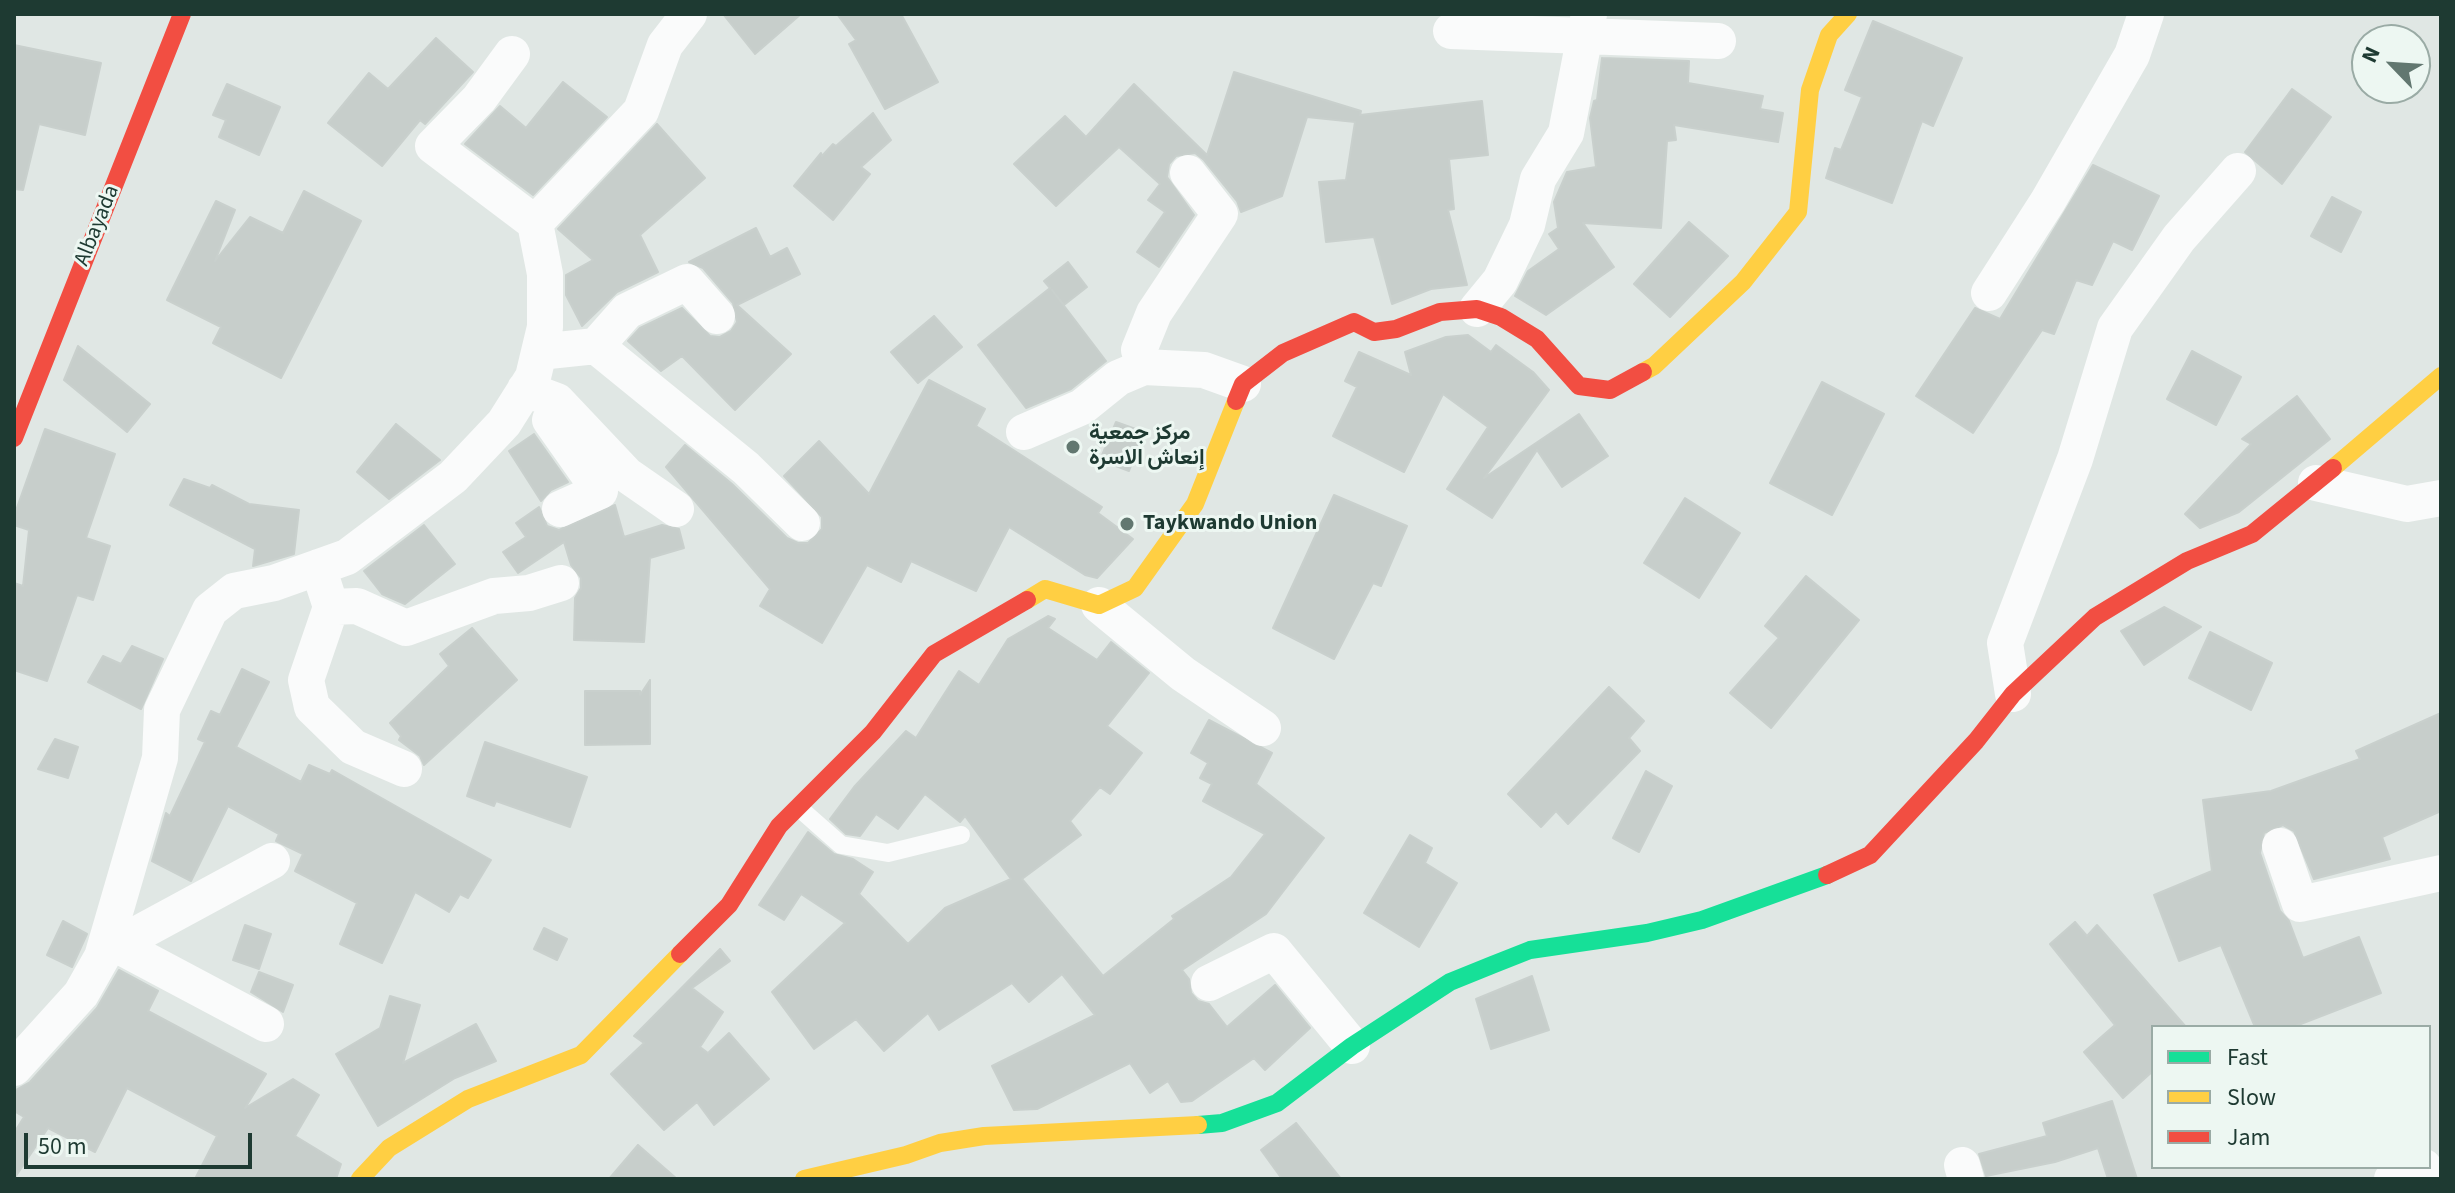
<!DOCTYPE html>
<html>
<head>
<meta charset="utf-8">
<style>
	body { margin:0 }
	#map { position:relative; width:2455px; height:1193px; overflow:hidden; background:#e0e7e4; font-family:"Source Sans 3",sans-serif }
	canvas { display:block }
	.frame { position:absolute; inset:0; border:16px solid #1e3a32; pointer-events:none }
	.legend { position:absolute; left:2151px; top:1025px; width:280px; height:144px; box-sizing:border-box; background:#edf7f2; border:2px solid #9aaba5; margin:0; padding:10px 14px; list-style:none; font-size:24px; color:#1e3a32 }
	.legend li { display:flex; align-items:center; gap:16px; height:40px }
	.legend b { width:40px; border:2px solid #9aaba5 }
	.north { position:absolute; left:2351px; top:24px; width:80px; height:80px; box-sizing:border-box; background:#edf7f2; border:2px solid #9aaba5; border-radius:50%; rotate:295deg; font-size:22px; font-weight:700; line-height:32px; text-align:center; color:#1e3a32 }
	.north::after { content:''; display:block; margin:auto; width:28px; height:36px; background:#627770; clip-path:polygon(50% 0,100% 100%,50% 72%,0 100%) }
	.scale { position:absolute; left:24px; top:1133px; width:228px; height:36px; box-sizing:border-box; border:4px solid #1e3a32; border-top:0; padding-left:10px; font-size:24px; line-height:28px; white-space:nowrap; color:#1e3a32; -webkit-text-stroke:6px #edf7f2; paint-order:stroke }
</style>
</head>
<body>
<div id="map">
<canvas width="2455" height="1193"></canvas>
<div class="frame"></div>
<ul class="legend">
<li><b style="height:10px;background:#16e098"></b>Fast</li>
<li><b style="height:10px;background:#ffcf43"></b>Slow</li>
<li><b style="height:10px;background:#f24e42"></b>Jam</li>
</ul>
<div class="north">N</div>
<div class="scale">50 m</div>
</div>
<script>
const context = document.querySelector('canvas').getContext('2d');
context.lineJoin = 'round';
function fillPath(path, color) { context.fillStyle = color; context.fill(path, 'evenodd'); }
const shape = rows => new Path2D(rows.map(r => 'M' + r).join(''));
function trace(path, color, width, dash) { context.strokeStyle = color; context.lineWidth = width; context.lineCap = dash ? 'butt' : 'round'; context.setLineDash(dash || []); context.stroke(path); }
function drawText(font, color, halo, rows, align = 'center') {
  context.font = font + ' "Source Sans 3",Vazirmatn,sans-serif'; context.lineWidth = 6; context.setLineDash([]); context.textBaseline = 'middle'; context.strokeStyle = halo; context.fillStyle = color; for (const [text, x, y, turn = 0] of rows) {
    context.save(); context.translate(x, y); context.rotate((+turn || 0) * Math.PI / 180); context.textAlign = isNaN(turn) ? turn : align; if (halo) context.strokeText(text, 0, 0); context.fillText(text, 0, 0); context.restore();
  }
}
const building = shape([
	[723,14,801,14,755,54,723,14],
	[837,14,901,14,938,82,885,109,849,44,856,40,837,14],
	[1873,21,1962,58,1933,126,1922,121,1892,203,1826,178,1835,148,1841,150,1862,97,1845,90,1873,21],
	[436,38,473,72,425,124,420,120,382,166,328,123,369,73,388,89,436,38],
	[14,45,101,63,85,135,39,124,23,190,14,189,14,45],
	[1602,58,1689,61,1688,83,1763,96,1760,109,1783,113,1778,142,1674,125,1676,140,1667,141,1661,228,1583,223,1614,267,1546,315,1515,296,1528,271,1559,249,1549,234,1558,228,1554,202,1567,172,1596,167,1590,118,1594,101,1597,100,1602,58],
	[1234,72,1361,111,1360,115,1482,101,1488,155,1449,159,1454,209,1448,210,1467,285,1431,289,1392,304,1374,237,1326,242,1319,182,1346,180,1355,122,1307,117,1282,196,1241,212,1237,201,1204,160,1195,153,1176,156,1169,164,1167,177,1194,215,1159,267,1137,252,1165,212,1148,200,1160,184,1119,147,1056,206,1014,164,1065,116,1086,137,1134,84,1207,155,1234,72],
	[563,82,607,117,533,195,465,144,500,106,526,128,563,82],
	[227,84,280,107,259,155,219,137,226,120,213,115,227,84],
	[2292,89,2331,117,2282,184,2245,152,2292,89],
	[873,113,891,140,861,167,870,174,833,220,794,186,821,153,822,156,833,144,836,146,873,113],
	[657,124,705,178,640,235,658,272,617,292,582,326,566,295,566,275,593,260,558,229,657,124],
	[2093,165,2159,196,2132,250,2113,241,2092,285,2076,280,2054,334,2042,330,1973,433,1916,396,1975,308,2000,319,2093,165],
	[304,191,361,221,281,378,213,343,221,327,167,300,216,201,235,210,215,261,250,217,283,233,304,191],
	[2332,197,2361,212,2341,252,2311,236,2332,197],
	[1689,222,1728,256,1670,317,1634,284,1689,222],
	[756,228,770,257,787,248,800,274,737,305,791,354,735,410,682,356,661,371,628,341,640,328,682,308,710,336,720,337,731,331,737,322,733,303,703,268,689,262,756,228],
	[1068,262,1087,287,1064,305,1052,290,1106,361,1071,389,1026,408,978,345,1050,288,1044,281,1068,262],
	[934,316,962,347,918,383,891,352,934,316],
	[1468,335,1491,352,1496,345,1533,372,1549,390,1484,478,1579,414,1608,456,1562,487,1537,450,1492,518,1447,489,1488,427,1443,394,1404,472,1333,436,1357,387,1345,381,1359,352,1411,375,1405,352,1446,337,1468,335],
	[78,346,150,404,127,432,64,380,78,346],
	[2192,351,2241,377,2216,425,2167,399,2192,351],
	[929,380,985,409,976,426,1102,507,1098,513,1133,539,1097,578,1085,575,1009,527,976,591,911,561,901,582,867,565,822,643,760,606,770,589,666,467,685,445,732,484,787,538,798,543,808,543,822,529,822,517,784,476,819,441,869,494,929,380],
	[1822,382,1884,414,1832,515,1770,483,1822,382],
	[2297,396,2330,439,2239,512,2200,528,2185,514,2251,444,2242,439,2297,396],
	[1116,422,1144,432,1129,471,1100,460,1116,422],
	[396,424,440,460,389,499,357,472,396,424],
	[45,429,115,454,86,538,110,546,93,600,77,595,47,681,14,670,14,583,23,586,29,530,14,525,14,516,45,429],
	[534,434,568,482,551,490,541,501,509,451,534,434],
	[184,479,210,488,212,485,249,504,299,510,294,554,253,566,255,549,170,505,184,479],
	[1334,495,1407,526,1381,586,1373,583,1334,659,1273,628,1334,495],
	[1685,498,1740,533,1699,598,1644,563,1685,498],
	[615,505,624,537,662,525,679,529,684,548,650,558,644,642,574,640,575,598,581,588,581,578,571,565,564,542,518,573,503,552,526,537,516,523,539,507,547,526,559,530,615,505],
	[424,525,455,564,405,604,382,594,364,571,424,525],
	[1806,576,1859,620,1771,728,1730,693,1779,638,1765,626,1806,576],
	[2164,607,2201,627,2144,665,2121,631,2164,607],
	[1048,616,1055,619,1048,628,1097,660,1111,642,1149,673,1107,726,1142,753,1110,794,1100,787,1070,821,1081,835,1022,879,1103,976,1174,919,1172,916,1231,877,1265,834,1203,801,1212,784,1200,778,1208,763,1191,753,1209,720,1272,753,1256,784,1324,838,1266,914,1182,970,1189,979,1191,993,1198,1001,1209,1004,1227,1027,1275,985,1310,1028,1265,1070,1254,1058,1192,1101,1181,1102,1168,1081,1150,1093,1130,1063,1037,1109,1014,1110,992,1066,1095,1015,1062,974,1029,1002,1012,983,939,1030,928,1013,884,1051,856,1019,814,1049,772,992,845,923,801,894,784,920,759,905,808,832,834,854,853,859,873,872,859,894,908,944,945,908,1011,879,965,816,960,822,925,794,898,829,876,814,860,836,846,834,830,819,854,787,906,731,916,738,959,671,979,685,1008,639,1048,616],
	[472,628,517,680,424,765,420,756,399,740,401,736,390,723,449,666,440,654,472,628],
	[2210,632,2272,663,2251,710,2189,678,2210,632],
	[132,646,163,659,141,709,88,682,103,656,121,664,132,646],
	[242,669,269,682,236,747,301,782,309,765,330,774,332,770,491,860,468,898,460,894,449,912,415,892,382,963,340,944,357,903,295,871,303,854,276,841,279,834,228,806,191,881,152,861,166,813,170,816,205,742,198,739,211,711,220,715,242,669],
	[650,680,650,744,585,745,585,691,640,691,640,695,650,680],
	[1609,687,1644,721,1629,738,1640,751,1568,824,1556,811,1541,827,1508,794,1609,687],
	[2441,713,2441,811,2382,837,2390,859,2314,879,2294,831,2283,825,2264,833,2260,853,2280,911,2289,921,2303,958,2359,937,2381,993,2293,1027,2255,1027,2221,945,2179,961,2154,895,2212,871,2203,800,2271,791,2360,759,2356,751,2441,713],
	[55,739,78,747,68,778,38,769,55,739],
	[485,742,587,777,570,827,496,801,494,806,467,796,485,742],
	[1646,771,1672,786,1639,852,1613,838,1646,771],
	[1410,835,1432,848,1425,863,1457,883,1419,947,1364,913,1410,835],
	[63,921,87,934,72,967,47,955,63,921],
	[2075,922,2087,936,2097,925,2186,1027,2153,1027,2153,1071,2123,1098,2084,1052,2115,1025,2050,944,2075,922],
	[245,925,271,934,259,969,233,960,245,925],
	[544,928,567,939,557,960,534,949,544,928],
	[720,949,730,961,692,988,723,1012,700,1047,708,1053,729,1033,769,1079,714,1125,697,1102,664,1130,611,1074,644,1043,634,1036,720,949],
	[119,970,158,991,148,1011,266,1074,245,1108,293,1079,319,1095,295,1136,341,1164,336,1179,195,1179,217,1136,127,1088,95,1152,48,1128,14,1179,14,1133,24,1117,14,1111,14,1091,30,1082,97,1008,119,970],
	[259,972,293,985,283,1012,251,992,259,972],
	[1532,976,1549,1030,1491,1049,1476,999,1532,976],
	[390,996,420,1005,403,1063,476,1024,496,1061,455,1078,378,1126,336,1054,380,1028,390,996],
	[2112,1101,2137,1179,2108,1179,2098,1148,2055,1162,1986,1176,1979,1154,2047,1136,2043,1123,2112,1101],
	[1296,1123,1341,1179,1282,1179,1261,1150,1296,1123],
	[638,1145,677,1179,609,1179,638,1145]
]);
fillPath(building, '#c7cecb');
trace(building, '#c9d0cd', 2);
trace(shape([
	[798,807,841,845,888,853,961,835]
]), '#fafbfb', 18);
trace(shape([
	[1451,31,1718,41],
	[512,54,479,99,433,146,535,223],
	[1989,293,2048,201,2132,55,2146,14],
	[1477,309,1500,281,1527,225,1538,179,1566,133,1589,14],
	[596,346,627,311,687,282,717,316],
	[539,352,596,346,746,468,802,523],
	[1144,367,1139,350,1154,313,1220,214,1188,173],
	[525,389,557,401,627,475,676,509],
	[550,420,600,491,560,509],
	[1024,432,1082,407,1118,378,1144,367,1204,370,1243,384],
	[2316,483,2407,504,2441,498],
	[318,567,331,607,306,680,312,707,353,747,404,769],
	[1099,605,1183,674,1263,728],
	[331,607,357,606,406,628,494,596,529,593,561,583],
	[2013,694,2005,643,2075,459,2115,328,2179,238,2238,171],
	[2280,846,2300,904,2441,873],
	[108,940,139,933,272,861],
	[108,940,266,1024],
	[1209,983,1274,951,1352,1046],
	[14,1068,81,994,102,957,160,758,162,710,210,610,234,591,274,583,347,557,453,477,504,423,533,377,545,327,545,274,535,223,641,111,665,45,689,14],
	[1962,1165,1966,1179],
	[2392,1179,2424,1167]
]), '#fafbfb', 36);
trace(shape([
	[1198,1125,1222,1123,1277,1103,1352,1046,1450,982,1492,965,1530,950,1647,933,1702,920,1827,875]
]), '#16e098', 18);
trace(shape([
	[1643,372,1654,366,1743,282,1798,212,1810,90,1829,35,1848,14],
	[2333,468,2441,376],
	[1027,600,1045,589,1099,605,1135,588,1195,504,1236,401],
	[360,1179,389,1148,468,1099,581,1055,680,954],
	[804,1179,906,1155,940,1143,984,1136,1198,1125]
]), '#ffcf43', 18);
trace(shape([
	[1236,401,1243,384,1283,353,1354,322,1374,332,1396,329,1440,312,1477,309,1501,317,1537,339,1579,386,1610,390,1643,372],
	[14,438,182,14],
	[1827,875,1870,855,1976,741,2013,694,2095,617,2187,561,2252,534,2333,468],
	[680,954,729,905,779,826,873,732,934,654,1027,600]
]), '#f24e42', 18);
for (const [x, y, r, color] of [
	[1073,447,8,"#627770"],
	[1127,524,8,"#627770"]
]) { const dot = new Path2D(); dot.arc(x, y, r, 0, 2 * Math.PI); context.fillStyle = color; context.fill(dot); trace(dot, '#edf7f2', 3); }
drawText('22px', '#1e3a32', '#edf7f2', [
	["Albayada",98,226,-68]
]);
drawText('bold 22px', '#1e3a32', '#edf7f2', [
	["مركز جمعية",1089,434],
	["إنعاش الاسرة",1089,459],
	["Taykwando Union",1143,524]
], 'left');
</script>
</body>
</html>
